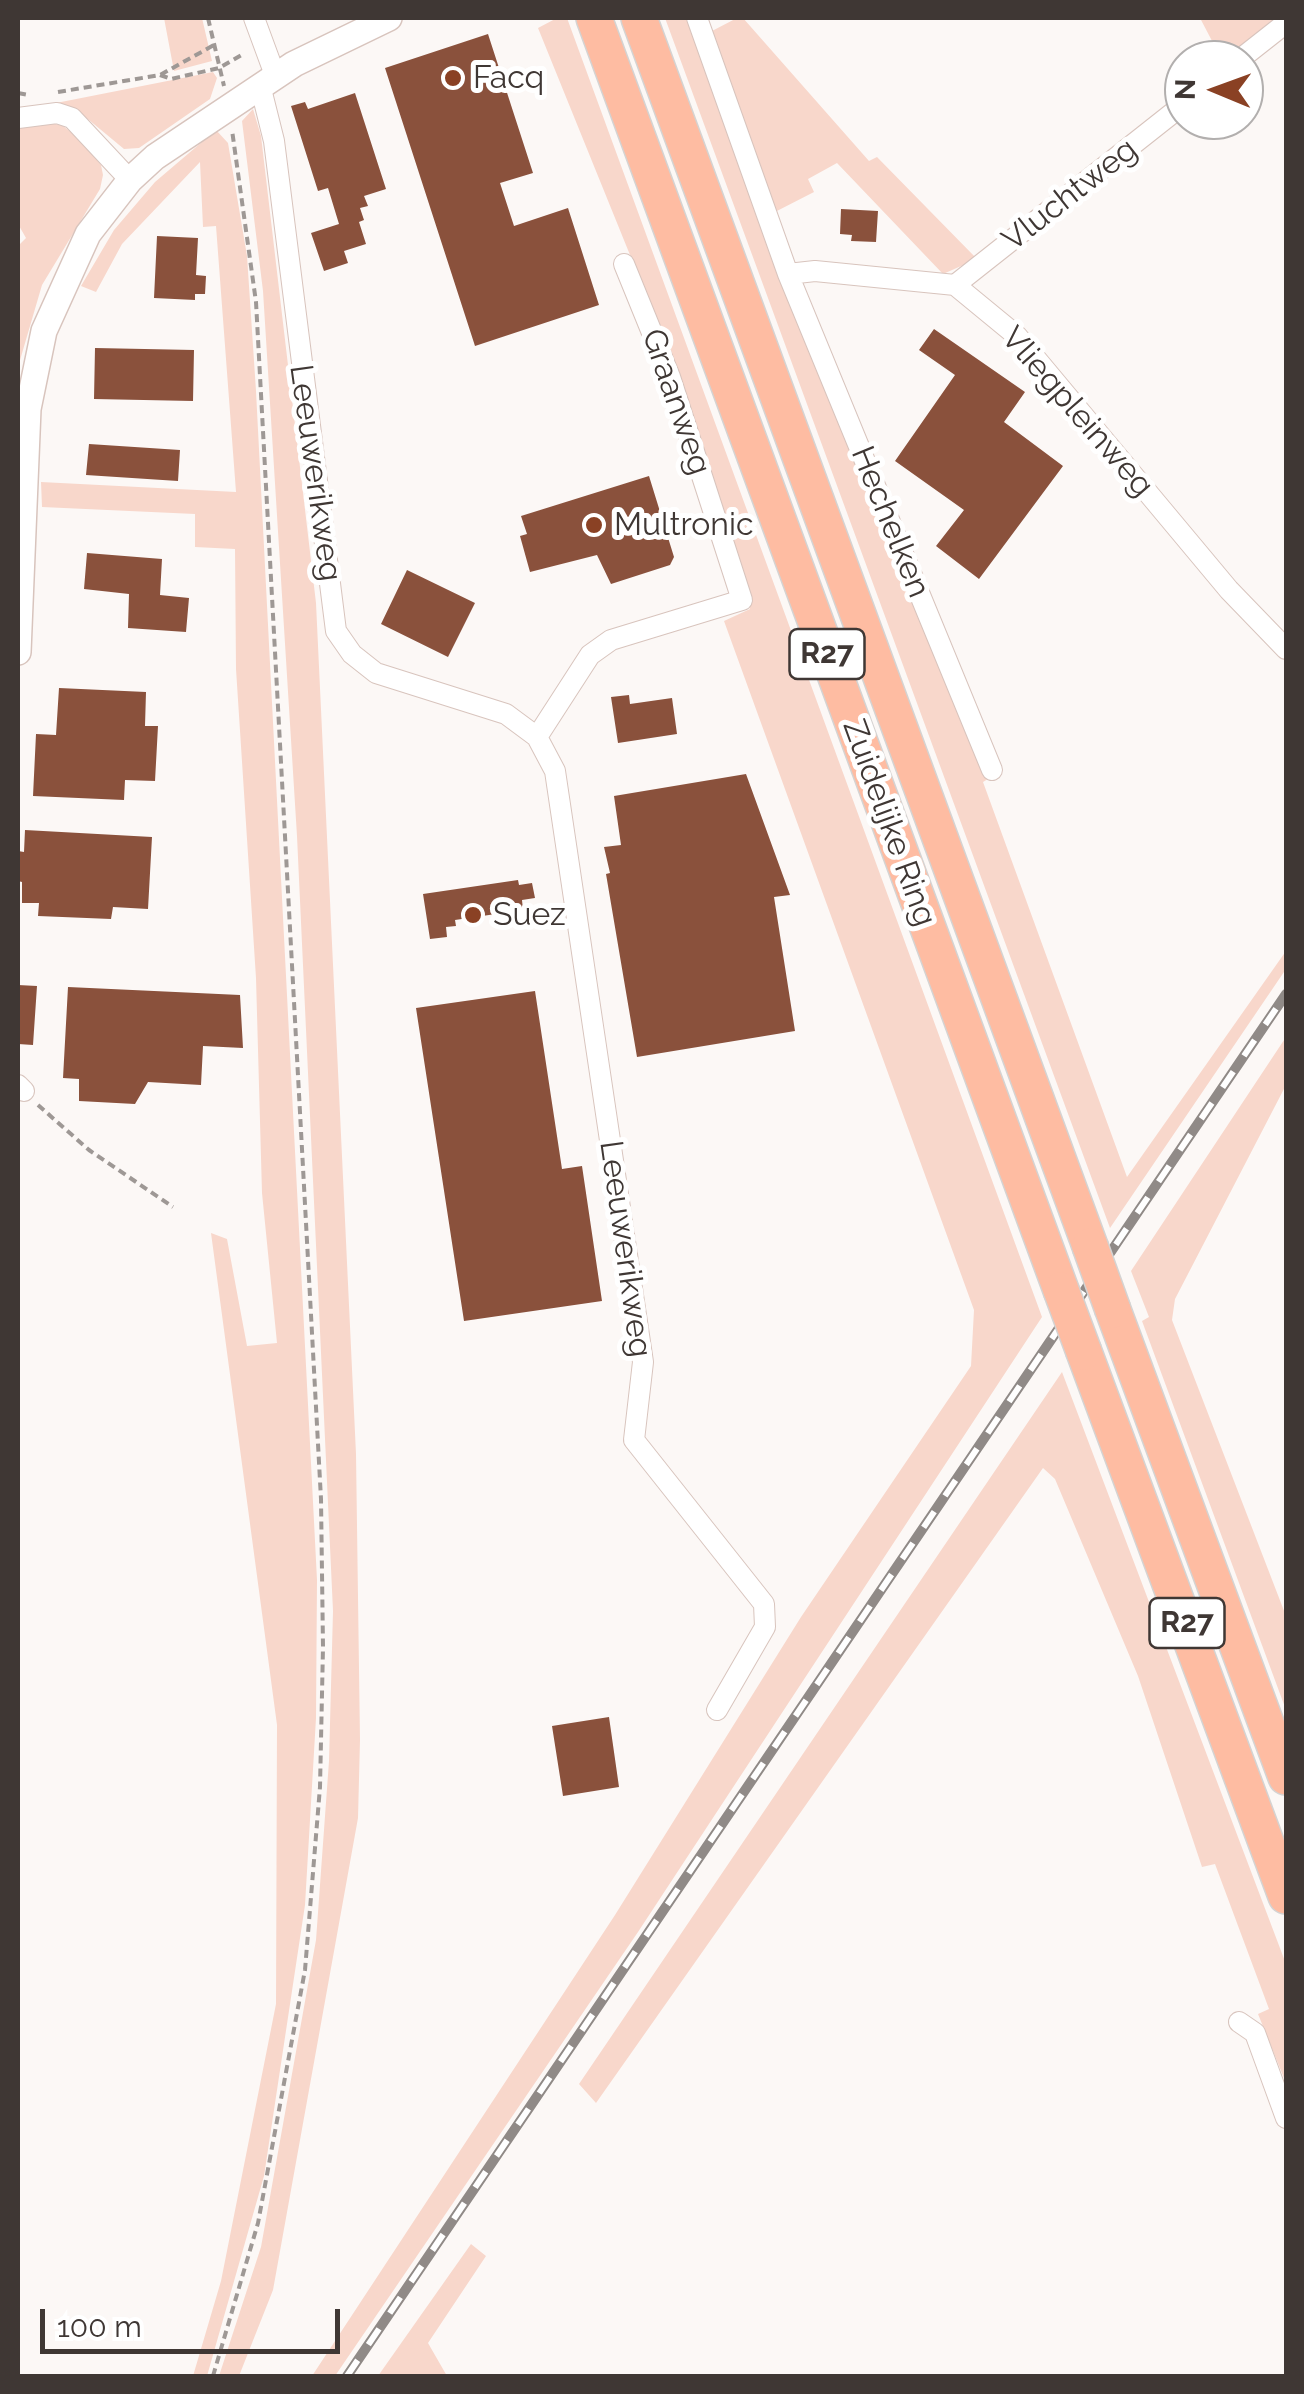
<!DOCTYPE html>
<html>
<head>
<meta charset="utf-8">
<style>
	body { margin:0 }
	#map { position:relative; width:1304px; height:2394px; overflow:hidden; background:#fcf8f6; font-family:Raleway,sans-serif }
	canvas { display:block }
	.frame { position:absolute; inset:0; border:20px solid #3f3734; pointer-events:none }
	.north { position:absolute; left:1164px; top:40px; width:100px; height:100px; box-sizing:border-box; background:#fff; border:2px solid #b2afae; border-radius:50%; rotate:271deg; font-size:28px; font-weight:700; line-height:40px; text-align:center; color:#3f3734 }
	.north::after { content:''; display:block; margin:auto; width:35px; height:45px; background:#8a4124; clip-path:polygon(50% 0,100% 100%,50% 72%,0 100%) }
	.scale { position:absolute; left:40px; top:2309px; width:300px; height:45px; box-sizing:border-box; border:5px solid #3f3734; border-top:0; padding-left:12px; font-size:30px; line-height:35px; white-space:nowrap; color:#3f3734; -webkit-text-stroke:8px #fff; paint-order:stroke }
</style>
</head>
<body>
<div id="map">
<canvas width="1304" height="2394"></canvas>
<div class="frame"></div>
<div class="north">N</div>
<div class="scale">100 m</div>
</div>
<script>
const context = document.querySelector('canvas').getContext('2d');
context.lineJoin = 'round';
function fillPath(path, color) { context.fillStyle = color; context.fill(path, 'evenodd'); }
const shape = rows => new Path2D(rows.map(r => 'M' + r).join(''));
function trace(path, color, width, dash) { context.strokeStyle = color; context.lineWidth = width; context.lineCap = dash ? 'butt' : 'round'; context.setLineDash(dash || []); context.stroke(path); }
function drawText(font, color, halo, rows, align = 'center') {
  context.font = font + ' Raleway,sans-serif'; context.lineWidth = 10; context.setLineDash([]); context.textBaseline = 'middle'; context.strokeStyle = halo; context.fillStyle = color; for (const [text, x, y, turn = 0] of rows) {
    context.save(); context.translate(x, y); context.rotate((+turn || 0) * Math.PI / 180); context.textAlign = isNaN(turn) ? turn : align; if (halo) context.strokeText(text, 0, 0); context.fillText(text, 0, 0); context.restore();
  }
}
fillPath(shape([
	[164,18,202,18,212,61,174,71],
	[557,18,567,18,1042,1317,638,1932,335,2376,312,2376,615,1915,801,1617,971,1366,974,1310,724,621,750,609,675,366,538,28],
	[665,18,691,18,755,204,988,779,983,782,1127,1177,1286,951,1286,969,1110,1228],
	[737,18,743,18,869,161,877,157,977,259,943,274,837,163,808,179,814,192,773,213,712,31],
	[1200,18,1278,18,1227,60,1222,60],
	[213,72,217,78,210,99,139,148,124,149,89,120,56,103],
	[253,109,261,136,316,603,356,1454,360,1740,358,1818,273,2290,239,2376,219,2376,261,2247,316,1940,329,1761,333,1611,297,836,263,291,242,121],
	[48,122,63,126,79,138,101,165,103,175,100,189,42,285,18,367,18,246,26,238,18,224,18,127],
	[216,130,228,143,247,256,256,391,317,1580,316,1718,305,1905,264,2176,207,2376,193,2376,221,2281,276,2004,277,1725,211,1233,227,1239,247,1346,277,1343,262,1193,256,978,236,669,235,549,195,547,195,514,42,507,41,482,236,492,216,226,203,227,200,162,122,244,96,292,81,286,114,230,155,182],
	[1286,1037,1286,1085,1175,1299,1172,1320,1286,1616,1286,1710,1142,1321,1149,1317,1131,1271],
	[1062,1372,1286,1964,1286,2083,1258,2014,1269,2009,1215,1864,1202,1867,1138,1676,1055,1479,1043,1468,596,2103,579,2084],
	[471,2244,486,2256,428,2343,447,2376,378,2376]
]), '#f8d7cb');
fillPath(shape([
	[488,34,533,173,500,183,514,226,568,208,599,305,475,346,385,68],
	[355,93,386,189,364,196,368,206,360,208,364,220,359,222,366,244,344,251,348,263,324,271,311,233,339,224,328,188,318,191,291,106,305,102,308,109],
	[841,209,878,211,876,242,851,241,852,235,840,234],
	[157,236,198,238,196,275,206,276,205,294,195,294,195,300,154,298],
	[934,329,1025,392,1004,422,1063,466,979,579,936,546,964,510,895,461,955,375,919,350],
	[95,348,194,350,193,401,94,399],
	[89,444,180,450,178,481,86,475],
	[649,476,674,557,670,565,611,584,597,555,530,572,520,536,527,534,521,516],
	[87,553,162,559,160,595,189,598,186,632,128,628,129,594,84,589],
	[407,570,475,603,448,657,381,624],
	[59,688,146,692,145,726,158,726,155,781,125,780,124,800,33,796,36,734,56,735],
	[629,695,630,704,672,698,677,734,618,743,611,697],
	[746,774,790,895,774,897,795,1031,637,1057,606,874,610,873,604,847,621,845,614,796],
	[25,830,152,837,148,909,113,907,111,919,38,916,39,903,22,903,22,882,18,881,18,851,24,852],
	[518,880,519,885,532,883,535,898,522,900,523,910,455,920,456,926,446,927,447,937,430,939,423,894],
	[18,985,37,986,33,1045,18,1044],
	[68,987,240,995,243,1048,203,1046,201,1085,148,1082,135,1104,79,1101,79,1079,63,1078],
	[535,991,562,1169,582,1166,602,1301,464,1321,416,1008],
	[609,1717,619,1787,563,1796,552,1726]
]), '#8a513c');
const minor = shape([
	[254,18,275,75],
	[697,18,788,274,992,770],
	[1239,60,1286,23],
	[260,85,274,141,336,631,352,654,376,673,506,714,537,737,555,771,643,1362,634,1440,764,1604,765,1627,717,1710],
	[18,118,57,113,72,118,130,180],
	[788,274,815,271,955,285,1017,336,1229,590,1286,649],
	[955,285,1184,104],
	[537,737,590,655,611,640,742,600,670,377,624,264],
	[18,1085,24,1091],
	[1239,2022,1255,2033,1286,2118]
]);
const tertiary = shape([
	[18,652,28,409,44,331,88,234,130,180,155,157,294,64,389,18]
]);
const trunk = shape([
	[594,18,1061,1290],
	[639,18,1090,1246],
	[1113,1310,1286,1777],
	[1084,1352,1286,1896]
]);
trace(minor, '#d8c4bd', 22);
trace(tertiary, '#d8c4bd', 28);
trace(trunk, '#d5d3d2', 38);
trace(shape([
	[208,18,224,86],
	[160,75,171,79,219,68,245,53],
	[58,92,160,75,214,45],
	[18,93,29,95],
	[38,1105,89,1150,173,1207],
	[213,2376,258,2223,305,1970,320,1787,323,1647,321,1499,256,302,232,130]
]), '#9e9895', 4, [8, 5]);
trace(minor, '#fff', 20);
trace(tertiary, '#fff', 25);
trace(trunk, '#febca2', 35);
const rail = shape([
	[347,2376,1286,994]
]);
trace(rail, '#908a87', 10);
trace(rail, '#fff', 6, [19]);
const trunkBridge = shape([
	[1090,1246,1113,1310],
	[1061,1290,1084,1352]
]);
trace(trunkBridge, '#d5d3d2', 38, []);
trace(trunkBridge, '#febca2', 35);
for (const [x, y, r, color] of [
	[453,78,10,"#8a4124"],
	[594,525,10,"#8a4124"],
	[473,915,10,"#8a4124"]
]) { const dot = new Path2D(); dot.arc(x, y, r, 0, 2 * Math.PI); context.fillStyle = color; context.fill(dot); trace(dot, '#fff', 4); }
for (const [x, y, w] of [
	[827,654,75],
	[1187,1623,75]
]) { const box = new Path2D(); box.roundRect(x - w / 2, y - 25, w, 50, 8); context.fillStyle = '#fff'; context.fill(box); trace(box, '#3f3734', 2.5); }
drawText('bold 30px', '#3f3734', null, [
	["R27",827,654],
	["R27",1187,1623]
]);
drawText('32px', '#3f3734', '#fff', [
	["Facq",473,78],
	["Multronic",614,525],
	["Suez",493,915]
], 'left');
drawText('32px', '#3f3734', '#fff', [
	["Vluchtweg",1070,195,-38],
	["Graanweg",676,402,71],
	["Vliegpleinweg",1077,412,49],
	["Leeuwerikweg",315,473,82],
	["Hechelken",890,522,68],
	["Zuidelijke Ring",889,823,70],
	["Leeuwerikweg",625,1249,82]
]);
</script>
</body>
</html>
